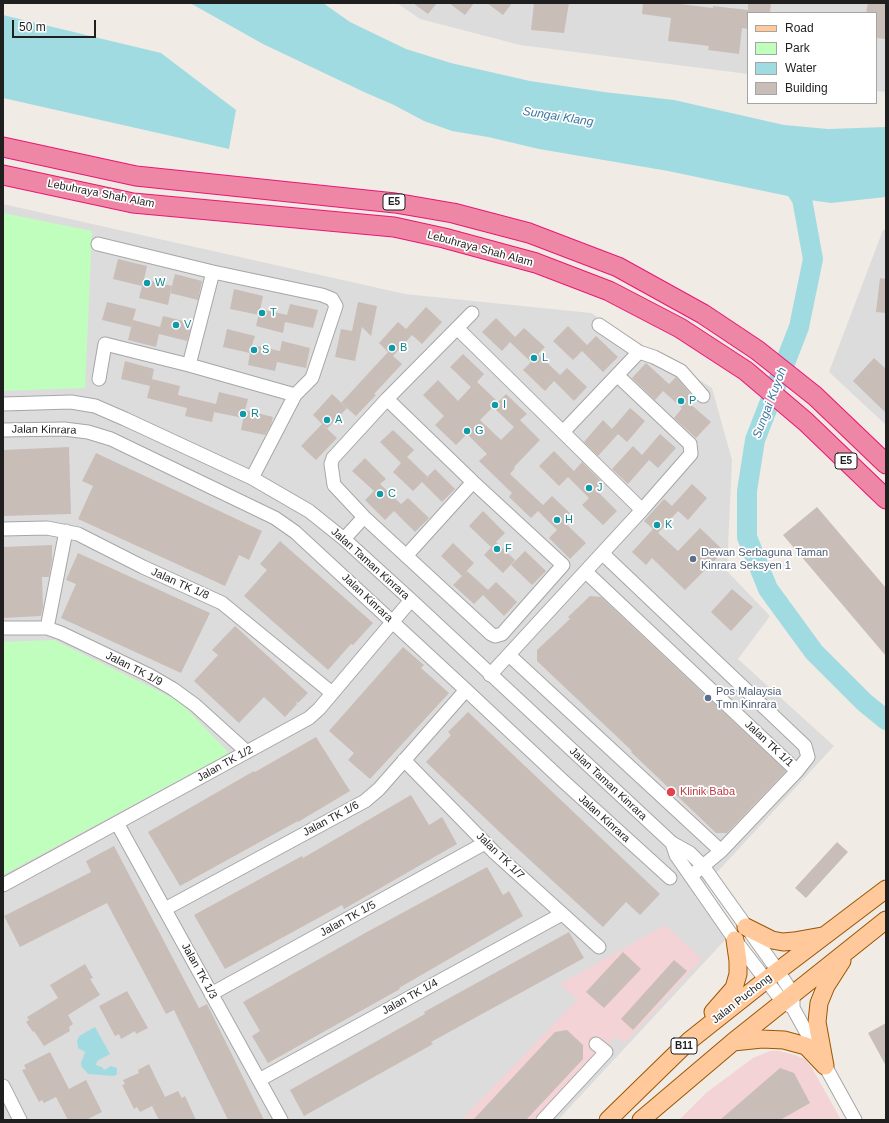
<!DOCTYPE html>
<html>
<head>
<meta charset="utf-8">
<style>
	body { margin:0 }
	#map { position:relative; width:889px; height:1123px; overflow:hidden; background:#f1ebe5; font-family:Helvetica,sans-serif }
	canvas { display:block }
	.frame { position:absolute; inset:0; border:4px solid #1f1f1f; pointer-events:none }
	.legend { position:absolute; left:747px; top:12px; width:130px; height:92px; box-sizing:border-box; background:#fff; border:1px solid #a5a5a5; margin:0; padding:5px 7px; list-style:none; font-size:12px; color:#1f1f1f }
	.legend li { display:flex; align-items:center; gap:8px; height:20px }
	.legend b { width:20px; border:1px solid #a5a5a5 }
	.scale { position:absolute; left:12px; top:20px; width:84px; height:18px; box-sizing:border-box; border:2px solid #1f1f1f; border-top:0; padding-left:5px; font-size:12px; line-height:14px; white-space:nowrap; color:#1f1f1f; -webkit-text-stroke:3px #fff; paint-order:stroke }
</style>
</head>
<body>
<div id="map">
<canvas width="889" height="1123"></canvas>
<div class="frame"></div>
<ul class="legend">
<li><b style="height:5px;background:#ffc99b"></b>Road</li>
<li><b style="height:11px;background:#c0febe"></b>Park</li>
<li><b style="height:11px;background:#a1dbe2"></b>Water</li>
<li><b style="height:11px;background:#c9bdb7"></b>Building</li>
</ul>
<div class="scale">50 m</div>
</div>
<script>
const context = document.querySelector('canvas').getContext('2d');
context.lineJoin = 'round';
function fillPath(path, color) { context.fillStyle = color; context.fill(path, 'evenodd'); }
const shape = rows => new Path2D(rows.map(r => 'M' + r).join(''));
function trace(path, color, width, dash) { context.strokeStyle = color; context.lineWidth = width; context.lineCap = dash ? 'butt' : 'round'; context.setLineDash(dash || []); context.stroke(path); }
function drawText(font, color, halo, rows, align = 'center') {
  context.font = font + ' Helvetica,sans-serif'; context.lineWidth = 3.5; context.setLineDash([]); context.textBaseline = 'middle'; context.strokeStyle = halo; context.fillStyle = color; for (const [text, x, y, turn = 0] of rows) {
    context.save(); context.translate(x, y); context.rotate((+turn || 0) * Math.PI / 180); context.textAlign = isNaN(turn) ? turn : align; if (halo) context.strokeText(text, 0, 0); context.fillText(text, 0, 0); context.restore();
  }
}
fillPath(shape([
	[397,3,886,3,886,92,876,91,876,13,748,13,748,74,520,45,420,19],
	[3,204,405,294,591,313,712,388,732,460,727,571,770,616,738,659,834,746,695,896,726,939,558,1120,3,1120],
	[886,229,886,425,829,372,883,230]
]), '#dddcdc');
fillPath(shape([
	[665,925,702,959,624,1044,616,1036,536,1120,461,1120,577,1000,560,984],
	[770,1051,779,1051,795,1055,805,1059,812,1068,841,1120,679,1120,706,1093,753,1058]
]), '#f3d3d5');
fillPath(shape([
	[3,213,92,231,85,388,3,391],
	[54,640,179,701,229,753,3,875,3,642]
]), '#c0febe');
fillPath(shape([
	[190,3,323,3,350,22,406,49,451,63,530,81,604,92,674,100,784,125,828,129,886,127,886,197,831,203,802,199,668,171,539,149,488,137,452,131,424,121,394,105,364,92,263,44],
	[3,15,161,53,236,110,229,149,3,98],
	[95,1027,110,1054,97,1061,96,1065,102,1067,104,1070,111,1066,117,1068,117,1074,114,1076,88,1074,82,1067,81,1063,85,1052,78,1048,77,1041,79,1036]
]), '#a1dbe2');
trace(shape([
	[787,176,802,199,813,259,799,327,755,440,747,491,747,537,768,589,814,652,864,702,886,720]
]), '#a1dbe2', 20);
fillPath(shape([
	[413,3,437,3,428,14],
	[449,3,474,3,465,15],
	[487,3,512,3,503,15],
	[534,3,569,3,564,33,531,30],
	[643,3,672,3,713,8,713,6,748,10,748,3,771,3,770,13,748,13,748,29,742,28,739,54,708,50,709,46,668,41,671,18,642,14],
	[868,3,886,3,886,39,876,38,876,13,866,13],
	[118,259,147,266,144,279,172,286,168,305,139,298,142,286,113,279],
	[175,274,202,281,198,300,170,293],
	[880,278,886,279,886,313,876,312],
	[234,289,263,296,259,315,230,309],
	[107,302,136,309,131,327,102,320],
	[358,302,377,306,371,336,362,327,355,361,335,357,341,329,352,331],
	[290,304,318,310,313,328,285,322,283,333,256,326,260,309,287,315],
	[426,307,442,322,422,344,412,335,393,356,402,364,374,394,376,395,356,416,341,403,388,352,379,343,398,322,406,329],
	[163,316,192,323,187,341,159,334,156,347,128,340,133,320,160,327],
	[496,318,515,337,524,328,545,347,538,354,560,375,567,368,587,387,574,401,554,381,545,391,523,370,531,362,510,342,502,351,482,332],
	[568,326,587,345,596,336,618,357,603,372,582,351,573,360,553,341],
	[227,329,255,336,252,345,280,351,282,341,310,348,306,368,277,362,275,371,248,365,250,353,223,347],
	[463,354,484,374,477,382,498,402,480,420,501,440,514,427,493,407,506,394,527,414,520,420,540,440,514,467,515,468,510,474,543,505,552,496,572,515,564,522,586,543,570,559,549,538,557,530,538,511,531,518,509,497,512,493,479,461,487,454,467,434,456,445,435,425,444,416,423,395,438,380,458,401,471,387,450,367],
	[874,358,886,369,886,413,853,381],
	[125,361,154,369,152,379,180,386,178,395,216,404,219,392,248,399,243,418,214,412,215,408,212,422,185,416,187,408,147,398,150,386,121,379],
	[646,363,669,384,676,377,693,397,688,402,711,422,696,438,674,418,682,408,663,391,655,400,632,378],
	[332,394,347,408,327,429,313,415],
	[630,408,645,421,627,442,618,434,598,456,584,442,603,420,612,429],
	[245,410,273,417,271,425,265,435,241,430],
	[322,424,337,438,316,460,301,446],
	[393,430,414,450,407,457,428,477,426,478,435,469,455,489,442,502,422,482,413,491,393,472,401,463,380,442],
	[660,434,676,448,658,468,649,460,628,484,612,469,633,446,642,455],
	[69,447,71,514,3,516,3,450],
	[554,451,574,471,582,462,603,483,596,490,617,511,603,525,582,505,589,498,568,477,559,486,539,466],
	[96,453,262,531,249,560,239,555,225,586,78,519,93,486,82,481],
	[365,458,386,479,380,484,401,504,408,498,429,518,415,532,394,511,385,520,365,500,374,491,352,471],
	[692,484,707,498,688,520,678,511,658,533,657,532,678,551,700,528,724,551,685,590,652,558,646,565,632,552,653,529,644,521,664,499,672,506],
	[817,507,886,588,886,656,783,535],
	[483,511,505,533,491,547,469,526],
	[280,541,373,623,353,645,351,644,328,670,244,596,267,570,260,564],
	[496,542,515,560,503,573,484,555],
	[453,543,474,563,462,576,441,556],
	[52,545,52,560,49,577,42,577,43,607,41,616,3,618,3,547],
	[525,551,546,571,532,585,511,565],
	[78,553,210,613,181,673,61,618,76,584,66,580],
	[467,571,488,590,496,582,517,602,504,616,483,595,474,604,453,585],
	[732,589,753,607,731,631,711,612],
	[590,596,601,597,786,771,727,833,716,833,631,752,632,751,537,661,537,650,570,619,568,617],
	[235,626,308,693,298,703,295,701,297,704,285,717,264,697,239,723,194,681,218,655,212,650],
	[403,647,424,665,421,668,449,693,370,779,348,760,354,753,329,731],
	[468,712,660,894,640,915,626,902,603,927,507,839,426,762,451,735,448,732],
	[316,737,350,791,298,822,298,821,180,886,148,832,254,771,255,772],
	[411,795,429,825,442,817,457,844,344,909,342,905,225,969,194,915,302,856,303,858],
	[837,842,848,852,806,898,795,888],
	[114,846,199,1008,207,1004,264,1120,228,1120,174,1010,166,1014,107,903,20,947,4,916,91,872,86,861],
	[487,867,503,895,509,891,523,916,399,988,400,989,268,1063,252,1036,260,1031,243,1002,367,932],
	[569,932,584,958,431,1042,433,1044,304,1116,290,1090,425,1014,424,1012],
	[623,952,641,969,604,1008,586,992],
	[674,960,687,971,633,1030,621,1019],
	[85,964,93,978,90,979,100,995,68,1015,73,1024,69,1027,70,1031,44,1046,34,1031,33,1032,26,1022,29,1020,27,1017,58,998,50,985],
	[127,991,148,1028,136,1034,135,1031,121,1039,119,1034,115,1036,99,1006],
	[886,1023,886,1066,868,1033],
	[567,1030,583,1045,583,1059,526,1120,473,1120,555,1032],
	[50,1052,69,1089,86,1080,102,1112,86,1120,68,1120,56,1097,44,1103,42,1100,39,1102,22,1070,26,1069,24,1065],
	[149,1064,165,1097,178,1091,182,1098,185,1096,196,1120,159,1120,152,1106,140,1112,137,1107,134,1109,122,1085,125,1084,123,1080,139,1073,138,1070],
	[780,1068,794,1073,810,1103,780,1120,720,1120]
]), '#c9bdb7');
const minor = shape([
	[98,244,213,272,322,295,332,299,336,306,312,378,295,395,252,478],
	[599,325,639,352,654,357,681,371,703,396],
	[457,328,642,510],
	[189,365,213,272],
	[99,379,105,344,189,365,295,395],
	[387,399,473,482,563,565,502,634,495,636,491,634,364,517,334,485,331,464,333,458,387,399,472,313],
	[3,404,71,402,95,406,125,419,252,478,309,511,344,539,411,600,672,843,690,853,703,866,778,971,793,994,793,1008,855,1120],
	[3,430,64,429,88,432,111,439,275,518,295,532,466,690,562,780,670,878],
	[563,432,639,352],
	[3,529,47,528,78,534,143,567,222,603,332,693],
	[344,539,364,517],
	[603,554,805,746,808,757,797,771,721,851,691,876],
	[406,556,473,482],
	[586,572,797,771],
	[3,628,47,628,61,633,149,675,173,689,195,705,247,752],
	[47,628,66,531],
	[509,655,721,851],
	[490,675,642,510,691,454,690,444,617,375],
	[404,760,495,853,599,947],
	[117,823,281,1120],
	[672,843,676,855,735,940,783,1002,790,1006],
	[3,885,309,718,319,709,411,600],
	[165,909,365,801,379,789,466,690],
	[211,994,485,843],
	[259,1080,562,914],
	[3,1086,20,1120],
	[543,1120,606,1052,596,1044]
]);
const major = shape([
	[746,927,772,940,783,942,794,941,822,936],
	[713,1012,734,988,738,974,738,961,735,940],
	[733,1042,762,1039,784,1040,806,1046,825,1066],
	[825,1066,817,1022,819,1003,826,986,842,961],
	[608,1120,689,1041,766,980,886,889],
	[641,1120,733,1042,886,920]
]);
const highway = shape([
	[3,147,136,176,395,203,453,213,529,233,618,267,703,314,757,350,815,396,886,464],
	[3,175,133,203,394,227,444,238,536,263,609,291,680,328,746,371,806,422,886,499]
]);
trace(minor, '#a6a6a6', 15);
trace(major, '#9a5600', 19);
trace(highway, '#ea1676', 21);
trace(minor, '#fff', 13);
trace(major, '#ffc99b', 17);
trace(highway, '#ee86a5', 19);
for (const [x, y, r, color] of [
	[147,283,4,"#0f9aa8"],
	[262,313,4,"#0f9aa8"],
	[176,325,4,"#0f9aa8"],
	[392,348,4,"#0f9aa8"],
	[254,350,4,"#0f9aa8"],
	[534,358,4,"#0f9aa8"],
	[681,401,4,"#0f9aa8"],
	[495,405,4,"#0f9aa8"],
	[243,414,4,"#0f9aa8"],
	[327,420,4,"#0f9aa8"],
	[467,431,4,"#0f9aa8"],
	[589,488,4,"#0f9aa8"],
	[380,494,4,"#0f9aa8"],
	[557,520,4,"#0f9aa8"],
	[657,525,4,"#0f9aa8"],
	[497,549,4,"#0f9aa8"],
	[693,559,4,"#5c6f8a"],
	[708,698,4,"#5c6f8a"],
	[671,792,5,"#e0444e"]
]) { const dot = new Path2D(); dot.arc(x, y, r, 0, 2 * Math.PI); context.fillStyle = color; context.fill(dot); trace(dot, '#fff', 1.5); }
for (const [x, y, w] of [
	[394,202,22],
	[846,461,22],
	[684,1046,26]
]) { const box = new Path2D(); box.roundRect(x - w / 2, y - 8, w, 16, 3); context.fillStyle = '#fff'; context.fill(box); trace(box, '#1f1f1f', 1); }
drawText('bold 10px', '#1f1f1f', null, [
	["E5",394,202],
	["E5",846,461],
	["B11",684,1046]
]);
drawText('11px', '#1f1f1f', '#fff', [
	["Lebuhraya Shah Alam",101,194,11],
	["Lebuhraya Shah Alam",480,249,15],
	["Jalan Kinrara",44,430,1],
	["Jalan Taman Kinrara",370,564,42],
	["Jalan TK 1/8",180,584,24],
	["Jalan Kinrara",367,598,43],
	["Jalan TK 1/9",134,669,27],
	["Jalan TK 1/1",769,744,43],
	["Jalan TK 1/2",225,764,-29],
	["Jalan Taman Kinrara",608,784,43],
	["Jalan TK 1/6",331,819,-28],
	["Jalan Kinrara",604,819,42],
	["Jalan TK 1/7",500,856,44],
	["Jalan TK 1/5",348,919,-29],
	["Jalan TK 1/3",199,971,61],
	["Jalan TK 1/4",410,997,-29],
	["Jalan Puchong",742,999,-38]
]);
drawText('11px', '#0d838f', '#fff', [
	["W",155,283],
	["T",270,313],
	["V",184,325],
	["B",400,348],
	["S",262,350],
	["L",542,358],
	["P",689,401],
	["I",503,405],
	["R",251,414],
	["A",335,420],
	["G",475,431],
	["J",597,488],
	["C",388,494],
	["H",565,520],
	["K",665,525],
	["F",505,549]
], 'left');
drawText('11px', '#4e5e75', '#fff', [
	["Dewan Serbaguna Taman",701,553],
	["Kinrara Seksyen 1",701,566],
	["Pos Malaysia",716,692],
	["Tmn Kinrara",716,705]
], 'left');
drawText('11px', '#be3a42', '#fff', [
	["Klinik Baba",680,792]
], 'left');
drawText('italic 12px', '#3c789f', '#fff', [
	["Sungai Klang",558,117,9],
	["Sungai Kuyoh",770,403,-69]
]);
</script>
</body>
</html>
